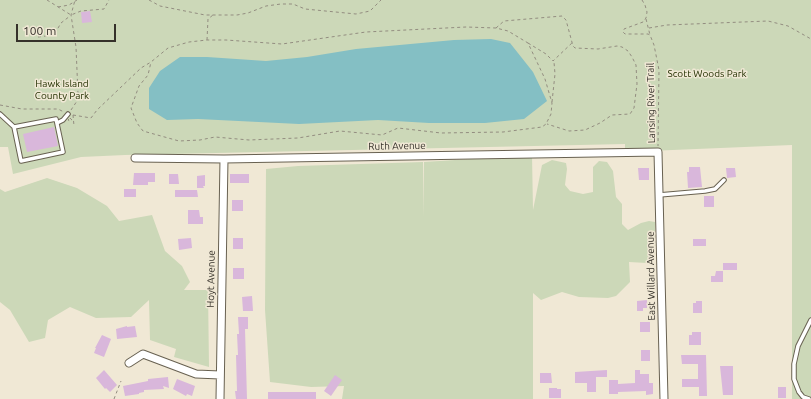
<!DOCTYPE html>
<html>
<head>
<meta charset="utf-8">
<style>
	body { margin:0 }
	#map { position:relative; width:811px; height:399px; overflow:hidden; background:#f0e8d5; font-family:Ubuntu,sans-serif }
	canvas { display:block }
	.scale { position:absolute; left:16px; top:24px; width:100px; height:18px; box-sizing:border-box; border:2px solid #35312a; border-top:0; padding-left:5px; font-size:12px; line-height:14px; white-space:nowrap; color:#35312a; -webkit-text-stroke:3px #f0e8d5; paint-order:stroke }
</style>
</head>
<body>
<div id="map">
<canvas width="811" height="399"></canvas>
<div class="scale">100 m</div>
</div>
<script>
const context = document.querySelector('canvas').getContext('2d');
context.lineJoin = 'round';
function fillPath(path, color) { context.fillStyle = color; context.fill(path, 'evenodd'); }
const shape = rows => new Path2D(rows.map(r => 'M' + r).join(''));
function trace(path, color, width, dash) { context.strokeStyle = color; context.lineWidth = width; context.lineCap = dash ? 'butt' : 'round'; context.setLineDash(dash || []); context.stroke(path); }
function drawText(font, color, halo, rows, align = 'center') {
  context.font = font + ' Ubuntu,sans-serif'; context.lineWidth = 3; context.setLineDash([]); context.textBaseline = 'middle'; context.strokeStyle = halo; context.fillStyle = color; for (const [text, x, y, turn = 0] of rows) {
    context.save(); context.translate(x, y); context.rotate((+turn || 0) * Math.PI / 180); context.textAlign = isNaN(turn) ? turn : align; if (halo) context.strokeText(text, 0, 0); context.fillText(text, 0, 0); context.restore();
  }
}
fillPath(shape([
	[0,0,811,0,811,399,792,399,792,145,625,152,625,144,125,155,81,157,13,174,8,147,0,147],
	[532,155,533,210,542,165,552,160,566,163,567,169,565,185,570,191,583,194,593,192,593,167,599,161,607,162,613,171,616,197,622,204,622,224,628,230,641,223,649,221,655,222,655,252,652,259,647,263,629,262,630,282,616,296,608,298,579,297,562,292,541,300,533,293,533,399,342,399,344,386,311,387,270,382,265,310,266,169,298,166,423,162,423,217,424,162],
	[47,178,77,188,107,206,119,221,152,215,165,251,182,266,190,282,184,290,208,290,209,367,174,357,176,349,150,340,149,300,131,317,96,318,70,307,48,320,45,338,29,342,10,310,0,302,0,189,5,192]
]), '#ccd8b8');
fillPath(shape([
	[491,39,510,43,533,72,547,101,524,119,485,123,429,123,378,120,299,124,198,119,167,120,149,109,149,88,160,71,180,57,207,57,266,61,307,57,356,49,454,40]
]), '#84bfc4');
fillPath(shape([
	[90,11,92,22,82,23,81,12],
	[54,127,58,146,27,152,23,134],
	[689,167,700,167,702,187,688,188,687,172,689,172],
	[638,168,649,168,649,180,639,180],
	[726,168,735,168,736,177,727,178],
	[134,173,155,173,155,182,148,182,148,185,133,185],
	[169,174,178,174,179,184,169,184],
	[230,174,249,174,249,183,230,183],
	[205,175,205,186,203,186,204,188,197,188,197,176],
	[124,189,136,189,136,197,124,197],
	[175,190,197,190,198,197,175,197],
	[704,196,714,196,714,207,704,207],
	[232,200,243,200,243,211,232,211],
	[188,210,199,210,200,217,203,217,203,224,188,224],
	[191,238,192,248,179,250,178,239],
	[233,238,243,238,243,249,233,249],
	[693,239,706,239,706,246,693,246],
	[723,263,737,263,737,270,723,270],
	[233,268,244,268,244,279,233,279],
	[716,271,723,271,723,282,711,282,711,276,715,276],
	[252,296,253,311,243,311,242,297],
	[647,300,647,308,643,308,643,311,637,311,637,301],
	[696,301,702,301,702,313,693,313,693,303,696,303],
	[238,317,248,317,248,329,245,329,247,399,236,399,235,391,237,391,236,355,238,355,237,334,239,334],
	[640,322,650,322,650,332,640,332],
	[127,326,127,327,135,326,137,337,117,339,116,329],
	[692,332,701,332,701,345,689,345,689,335,692,335],
	[102,335,111,339,104,357,94,353,96,348,95,348],
	[641,350,650,350,650,361,641,361],
	[681,355,706,355,707,396,699,396,699,387,682,387,682,379,698,379,698,364,682,364],
	[720,366,733,366,733,395,723,395],
	[104,370,117,385,110,392,106,388,105,389,96,378],
	[607,370,607,377,596,377,596,392,587,392,587,383,575,383,575,372],
	[635,370,640,370,640,374,649,374,649,383,653,383,653,394,646,395,646,391,618,392,618,394,609,394,609,380,618,380,618,384,635,383],
	[540,373,551,373,552,383,540,383],
	[335,375,342,380,331,396,324,391],
	[168,377,169,388,163,386,164,389,144,390,144,392,139,393,139,394,125,396,123,386,148,381,148,379],
	[177,379,195,386,192,396,187,394,186,396,173,389],
	[778,387,786,387,786,398,778,398],
	[549,388,557,388,557,389,561,389,561,398,549,398],
	[268,392,316,392,316,399,268,399]
]), '#d9b7db');
const lane = shape([
	[0,114,14,127,21,161,63,152,56,119,14,127],
	[57,123,63,120,68,114],
	[659,195,705,191,715,189,724,180],
	[809,399,803,397,799,392,794,379,794,364,798,346,811,320]
]);
const street = shape([
	[135,158,224,159,658,152,664,399],
	[129,363,143,354,196,374,220,375],
	[220,399,224,159]
]);
trace(lane, '#686151', 5.5);
trace(street, '#686151', 9);
trace(shape([
	[47,0,71,15,81,11,104,9,109,0],
	[149,0,160,6,205,15,237,15,248,13,266,6,281,4,293,4,305,9,356,14,370,11,381,0],
	[642,0,645,5,647,12,646,18,643,22,624,29,623,32,625,34,648,34,650,35,654,45,659,70,658,146],
	[58,7,69,5,77,0],
	[646,19,650,35],
	[496,28,504,21,562,16,566,20,573,46,575,48,598,49,617,46,622,47,628,51,632,57,636,65,637,84,634,108,630,114,612,115,600,123,585,130,569,131,547,124],
	[649,28,667,25,768,21,788,26,811,39],
	[38,37,54,35,61,23,70,16],
	[207,40,208,19,213,15],
	[528,43,546,54,553,61,574,41],
	[552,102,555,74,554,62],
	[0,105,22,109,58,109,64,112],
	[71,110,77,101,78,94,76,47,71,15,75,0],
	[73,115,91,118,97,110,141,68,151,62,168,48,189,42,207,40,226,40,282,44,366,32,466,27,496,28,508,31,528,43,545,79,552,103,551,114,546,124,542,127,503,132,441,133,398,128,382,135,340,131,298,138,249,140,215,137,200,140,179,141,143,131,137,123,131,108,139,86,148,75,151,62],
	[73,115,74,126],
	[70,118,72,120,70,121,68,120,70,118],
	[114,399,121,381]
]), '#938d80', 1, [3, 3]);
trace(lane, '#fff', 3.5);
trace(street, '#fff', 7);
drawText('10px', '#233000', '#f0e8d5', [
	["Scott Woods Park",707,74],
	["Hawk Island",62,84],
	["County Park",62,96]
]);
drawText('10px', '#35312a', '#f0e8d5', [
	["Lansing River Trail",651,103,-91],
	["Ruth Avenue",397,146,-1],
	["East Willard Avenue",651,276,-91],
	["Hoyt Avenue",211,279,-89]
]);
</script>
</body>
</html>
